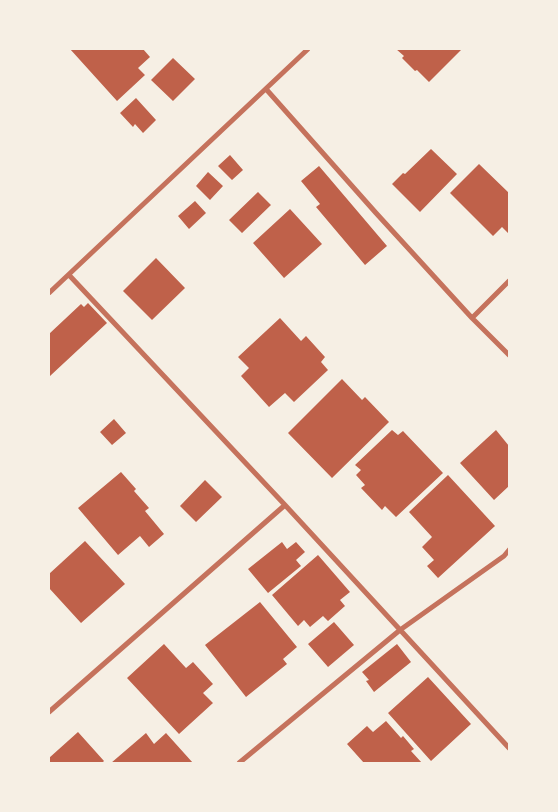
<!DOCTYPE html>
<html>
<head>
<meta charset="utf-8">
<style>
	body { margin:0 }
	#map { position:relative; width:558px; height:812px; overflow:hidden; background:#f6efe4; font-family:"PT Serif",serif }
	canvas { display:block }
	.frame { position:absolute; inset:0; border:50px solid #f6efe4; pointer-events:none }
</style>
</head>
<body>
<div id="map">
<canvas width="558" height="812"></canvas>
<div class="frame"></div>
</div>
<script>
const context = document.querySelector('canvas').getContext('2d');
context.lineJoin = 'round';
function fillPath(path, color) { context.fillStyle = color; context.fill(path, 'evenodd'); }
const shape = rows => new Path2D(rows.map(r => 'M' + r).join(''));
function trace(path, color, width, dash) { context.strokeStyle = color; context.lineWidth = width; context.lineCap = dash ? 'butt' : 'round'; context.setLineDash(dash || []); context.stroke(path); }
fillPath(shape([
	[70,49,143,49,150,57,138,68,145,75,117,101],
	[396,49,462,49,429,82,417,70,415,71,402,58,404,56],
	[173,58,195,79,173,101,151,80],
	[136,98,156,120,143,133,135,124,133,127,120,113],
	[431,149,457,174,420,212,392,184,403,173,405,174],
	[230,155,243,170,232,180,218,166],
	[479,164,509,193,509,234,502,227,493,236,450,193],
	[319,166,387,246,365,265,316,207,320,204,301,181],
	[208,172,223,186,210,200,196,186],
	[258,192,271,205,242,233,229,220],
	[195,201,206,213,189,229,178,216],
	[290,209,322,244,284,278,253,243],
	[156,258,185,288,152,320,123,291],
	[88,303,107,323,50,376,49,374,49,334,81,304,84,307],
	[280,318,301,341,306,336,325,357,321,362,328,370,294,402,285,393,269,407,241,376,249,368,238,357],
	[342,379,362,400,365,397,389,422,332,478,288,433],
	[114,419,126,433,112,445,100,432],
	[392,430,398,435,403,431,443,473,396,517,385,506,382,510,361,488,365,485,356,475,361,470,355,465],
	[496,430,509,446,509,486,494,500,460,463],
	[121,472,136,489,134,491,149,508,145,511,164,534,149,547,140,536,118,555,78,508],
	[448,475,495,526,438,578,427,566,434,560,422,547,432,537,409,512],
	[205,480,222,497,196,522,180,506],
	[85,541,125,584,81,623,49,588,49,574],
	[282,542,287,549,296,542,305,552,296,560,301,566,268,593,248,569],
	[318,555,350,592,340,600,345,606,328,621,323,616,310,627,304,620,298,626,272,595],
	[260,602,297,647,283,659,287,664,246,697,205,645],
	[334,622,354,645,328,667,308,644],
	[164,644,186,668,193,662,213,684,203,693,213,703,179,734,127,678],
	[397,644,411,662,374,692,366,681,369,680,362,672],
	[428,677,471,724,431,761,388,713],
	[386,721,401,738,403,736,414,749,411,751,422,763,364,763,347,744,367,726,373,732],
	[78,732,104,761,102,763,49,763,49,758],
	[146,733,154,744,166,733,193,763,111,763]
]), '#bf614a');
trace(shape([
	[266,89,376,213,472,318,509,355],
	[69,275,285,505,509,748],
	[49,293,308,49],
	[472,318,509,281],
	[49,712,285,505],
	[239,763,400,630,504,556,509,550]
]), '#c5725c', 5);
</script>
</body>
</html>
